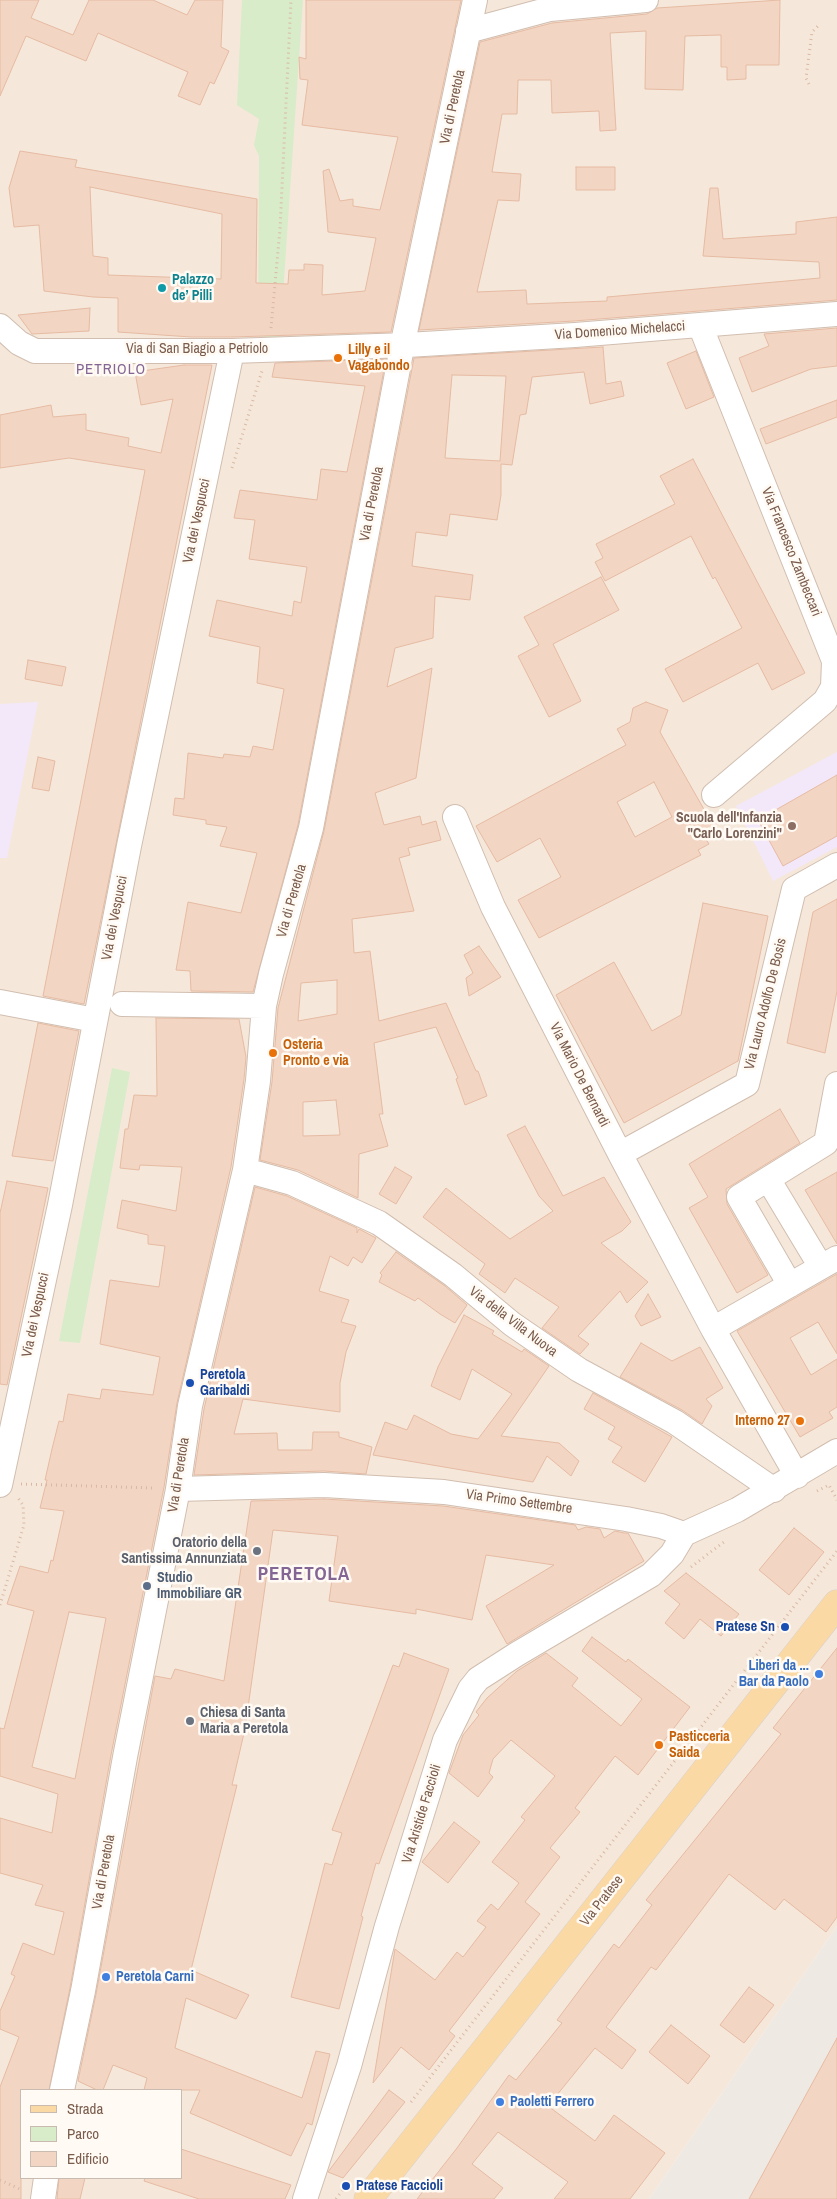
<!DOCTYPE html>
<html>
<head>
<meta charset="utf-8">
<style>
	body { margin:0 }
	#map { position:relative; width:837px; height:2199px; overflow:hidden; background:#fdf6ec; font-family:"Archivo Narrow",sans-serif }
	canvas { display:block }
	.legend { position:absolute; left:20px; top:2089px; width:162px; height:90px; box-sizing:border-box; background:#fffaf3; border:1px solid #cabbb1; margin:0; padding:6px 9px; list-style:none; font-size:15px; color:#7a5c4d }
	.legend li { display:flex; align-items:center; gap:10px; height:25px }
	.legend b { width:25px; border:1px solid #cabbb1 }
</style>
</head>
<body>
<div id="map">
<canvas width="837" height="2199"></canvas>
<ul class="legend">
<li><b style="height:6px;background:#fbd9a5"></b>Strada</li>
<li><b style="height:14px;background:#d8ecc9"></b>Parco</li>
<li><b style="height:14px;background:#f3d5c3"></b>Edificio</li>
</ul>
</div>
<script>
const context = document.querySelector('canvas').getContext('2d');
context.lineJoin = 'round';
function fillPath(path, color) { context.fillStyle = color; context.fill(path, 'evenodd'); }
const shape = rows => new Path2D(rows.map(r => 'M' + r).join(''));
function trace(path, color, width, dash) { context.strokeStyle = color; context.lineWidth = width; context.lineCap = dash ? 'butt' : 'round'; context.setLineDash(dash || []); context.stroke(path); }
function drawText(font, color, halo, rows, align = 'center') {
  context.font = font + ' "Archivo Narrow",sans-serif'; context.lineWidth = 5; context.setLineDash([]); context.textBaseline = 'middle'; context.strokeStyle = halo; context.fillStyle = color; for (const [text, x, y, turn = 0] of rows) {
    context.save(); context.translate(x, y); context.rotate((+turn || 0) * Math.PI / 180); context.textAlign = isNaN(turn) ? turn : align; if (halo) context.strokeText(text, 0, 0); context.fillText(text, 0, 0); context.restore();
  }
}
fillPath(shape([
	[0,0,837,0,837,1926,649,2199,0,2199],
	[21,2090,181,2090,181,2178,21,2178]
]), '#f5e8da');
fillPath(shape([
	[837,1926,837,2199,649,2199]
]), '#efe9e4');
fillPath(shape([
	[38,702,7,858,0,858,0,704],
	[837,752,837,847,773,881,736,806]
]), '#f3e8fa');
fillPath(shape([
	[242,0,303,0,280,339,258,336,259,156,254,145,259,119,237,105],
	[112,1068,130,1072,80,1343,59,1341]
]), '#d8ecc9');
const building = shape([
	[0,0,39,0,31,18,73,35,89,0,153,0,187,15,195,0,223,0,221,47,229,51,214,84,210,82,200,105,178,96,188,72,98,33,86,61,26,36,0,96,0,0],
	[306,0,461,0,391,332,232,337,191,337,118,332,118,298,93,297,44,291,39,225,14,227,9,188,20,151,77,160,75,167,257,199,256,283,288,284,289,270,304,270,304,264,323,265,322,295,365,291,376,238,328,232,323,171,329,169,340,201,353,199,353,206,380,210,398,137,302,125,308,80,300,79,299,57,306,59,306,0],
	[90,187,222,214,221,279,108,275,108,258,93,256,90,187],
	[780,0,779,65,746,65,746,79,727,80,727,67,721,67,721,35,685,36,683,90,645,89,646,31,610,33,616,130,600,131,599,111,552,113,551,80,518,80,517,114,502,114,492,172,521,174,519,201,498,200,477,292,526,290,527,304,607,301,607,297,820,278,819,262,703,256,710,188,718,188,723,239,796,234,796,222,837,217,837,300,574,321,419,330,480,42,552,23,647,14,657,8,780,0],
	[576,167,615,167,615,190,576,190,576,167],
	[90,308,89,331,32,334,18,315,90,308],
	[837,328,837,366,811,369,752,392,739,358,769,346,764,334,837,328],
	[603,347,606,384,621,381,624,396,590,404,584,372,532,377,526,414,520,415,512,465,501,464,501,495,497,520,450,514,447,536,416,532,412,566,473,575,470,600,435,596,433,638,395,648,387,687,432,668,416,778,375,793,384,825,420,816,422,825,436,821,441,840,408,848,410,855,399,858,414,911,352,919,354,953,370,951,379,1021,446,1003,476,1071,478,1071,487,1096,465,1105,456,1079,458,1078,436,1027,374,1043,383,1114,379,1114,388,1146,359,1154,358,1198,298,1170,260,1160,272,1082,278,1008,324,831,414,358,603,347],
	[452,375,506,376,500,461,445,458,452,375],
	[337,980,337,1014,298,1021,301,983,337,980],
	[336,1100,340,1135,303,1136,303,1102,336,1100],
	[696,351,714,397,686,409,667,363,696,351],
	[386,359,298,825,253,992,191,991,190,971,176,970,188,902,241,913,257,853,220,846,227,827,206,824,206,820,173,815,175,798,184,799,188,753,223,758,224,754,250,757,253,746,273,750,284,689,257,683,260,647,209,636,217,600,292,616,294,601,301,603,307,567,249,559,255,520,234,518,240,490,317,500,321,469,347,472,365,386,272,377,275,363,386,359],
	[184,365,212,365,84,1004,43,996,145,470,69,458,0,468,0,415,51,405,53,417,86,414,86,430,129,438,128,446,161,453,173,399,141,405,135,372,184,365],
	[837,400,837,417,766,444,760,429,837,400],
	[693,459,805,673,772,690,758,663,683,702,665,669,742,628,715,577,713,579,691,536,605,581,595,562,603,558,596,544,675,504,660,476,693,459],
	[601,577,619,610,553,644,581,701,549,717,518,656,539,645,524,617,601,577],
	[28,660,66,667,62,686,25,679,28,660],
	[646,702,668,710,660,732,714,827,702,833,709,844,698,850,701,855,539,938,518,900,561,877,540,838,497,862,476,826,626,745,617,729,630,722,633,708,646,702],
	[654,782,672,817,635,837,617,802,654,782],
	[38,757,55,761,49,791,32,788,38,757],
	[837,775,837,836,783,866,758,820,837,775],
	[837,899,837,991,825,1053,787,1043,813,912,837,899],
	[703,903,768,916,738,1061,624,1123,556,995,614,962,652,1031,681,1015,703,903],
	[479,946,501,977,469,996,466,978,473,973,464,955,479,946],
	[156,1018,239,1019,246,1057,244,1079,231,1167,177,1403,164,1487,111,1755,70,1988,49,2090,21,2090,21,2199,0,2199,0,2087,19,2037,0,2029,0,2011,15,1976,11,1974,23,1943,54,1955,64,1912,35,1905,43,1885,0,1873,0,1818,52,1833,58,1794,0,1776,0,1728,4,1729,34,1611,7,1604,20,1566,48,1573,51,1560,53,1561,64,1511,40,1508,47,1480,45,1480,52,1449,59,1421,63,1422,68,1394,100,1399,102,1389,153,1395,160,1357,100,1344,110,1280,159,1287,165,1246,148,1244,148,1235,117,1228,122,1200,176,1211,182,1167,140,1165,139,1170,120,1168,125,1129,128,1129,134,1095,157,1096,156,1018],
	[69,1612,106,1618,75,1779,32,1767,69,1612],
	[38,1023,79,1031,53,1161,12,1156,38,1023],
	[780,1109,800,1143,726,1189,727,1204,768,1275,737,1293,689,1208,708,1197,689,1164,780,1109],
	[525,1126,563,1196,604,1177,631,1222,622,1231,601,1243,648,1282,627,1303,620,1291,578,1336,589,1344,580,1354,542,1328,559,1307,515,1278,505,1293,479,1274,485,1264,423,1217,446,1188,510,1239,553,1211,539,1196,507,1135,525,1126],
	[395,1167,412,1177,396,1204,379,1194,395,1167],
	[837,1172,837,1244,805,1190,837,1172],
	[7,1181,48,1188,7,1385,0,1384,0,1213,7,1181],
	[255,1187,287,1196,357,1228,357,1233,359,1229,376,1238,362,1263,353,1257,348,1266,330,1256,319,1291,349,1300,341,1322,356,1326,346,1352,340,1383,340,1412,243,1399,234,1434,277,1433,278,1450,312,1450,313,1432,339,1432,339,1437,372,1447,366,1474,324,1471,194,1475,204,1409,255,1187],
	[396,1252,445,1286,467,1305,455,1323,440,1314,418,1298,415,1301,379,1282,382,1275,380,1273,396,1252],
	[837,1274,837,1354,818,1322,790,1338,811,1375,837,1359,837,1407,829,1412,833,1418,800,1437,737,1331,837,1274],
	[648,1294,661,1317,641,1326,635,1316,648,1294],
	[464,1315,494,1331,492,1334,522,1352,524,1349,549,1366,501,1436,559,1443,579,1461,571,1476,547,1456,533,1482,373,1455,385,1422,407,1430,414,1415,451,1434,478,1439,512,1394,472,1369,460,1400,431,1386,438,1367,464,1315],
	[641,1343,672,1361,700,1347,723,1388,706,1399,712,1406,702,1424,682,1410,620,1377,641,1343],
	[593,1393,672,1437,645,1482,612,1462,622,1447,608,1439,615,1427,584,1409,593,1393],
	[324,1499,443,1506,575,1525,578,1530,586,1527,600,1529,604,1538,615,1531,624,1533,628,1533,644,1561,507,1644,486,1606,554,1565,486,1555,472,1620,416,1609,416,1614,329,1601,338,1536,273,1530,245,1729,232,1785,237,1785,191,1970,249,1995,236,2019,186,1998,175,2048,302,2098,316,2051,330,2054,312,2125,307,2123,291,2156,190,2113,200,2090,144,2090,147,2078,113,2065,103,2090,97,2090,78,2081,96,1994,155,1676,171,1679,175,1669,224,1681,251,1501,324,1499],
	[794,1528,824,1552,789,1595,759,1570,794,1528],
	[686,1573,739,1614,721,1636,700,1619,684,1639,665,1623,680,1604,664,1591,686,1573],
	[592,1637,626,1662,628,1659,690,1707,638,1775,615,1756,575,1808,580,1812,550,1848,560,1857,525,1902,540,1914,449,2031,455,2036,429,2070,401,2047,373,2083,395,1949,435,1980,457,1952,463,1957,486,1927,477,1921,491,1904,498,1910,519,1883,492,1862,525,1820,521,1817,555,1776,511,1740,493,1759,489,1773,493,1777,478,1797,449,1773,463,1735,479,1715,476,1712,487,1698,517,1671,546,1653,578,1678,572,1686,621,1726,642,1699,582,1651,592,1637],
	[837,1648,837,1917,826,1932,784,1899,775,1910,729,1874,656,1970,651,1967,606,2027,636,2050,622,2069,595,2048,548,2106,595,2141,614,2115,665,2153,630,2199,554,2199,568,2182,498,2132,472,2164,503,2188,494,2199,417,2199,457,2148,509,2075,516,2080,562,2023,557,2020,614,1944,619,1948,652,1905,646,1900,781,1734,773,1728,837,1648],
	[404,1653,449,1669,379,1864,376,1863,361,1916,363,1917,339,2009,291,1997,325,1863,332,1865,342,1833,332,1830,393,1665,399,1667,404,1653],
	[454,1822,480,1842,448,1883,422,1862,454,1822],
	[749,1987,774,2005,744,2043,720,2025,749,1987],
	[671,2025,710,2056,688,2084,649,2052,671,2025],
	[837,2038,837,2199,749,2199,837,2038],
	[389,2090,405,2102,343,2178,328,2172,389,2090],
	[181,2149,291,2185,285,2199,199,2199,144,2181,145,2178,181,2178,181,2149],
	[59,2178,85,2178,80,2199,57,2199,59,2178]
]);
fillPath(building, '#f3d5c3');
trace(building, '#e6bba3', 1);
const minor = shape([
	[468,31,550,9,646,0],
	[700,325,834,661,833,687,825,701,714,795],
	[0,326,19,343,35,351,232,351,407,345,575,335,837,314],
	[455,817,493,907,620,1154,713,1329,797,1476],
	[0,1002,95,1020],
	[122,1004,264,1006],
	[620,1154,747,1084,794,889,837,865],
	[245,1170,292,1183,379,1223,453,1275,512,1324,579,1370,675,1422,774,1490],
	[768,1179,826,1143,837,1084],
	[790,1285,739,1197,768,1179,821,1267],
	[713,1329,837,1258],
	[0,1485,60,1205,129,846,232,351],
	[178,1489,324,1485,444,1492,626,1519,661,1526,684,1534,737,1510,837,1451],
	[62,2090,83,1991,125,1757,178,1489,190,1406,245,1170,258,1081,264,1006,271,974,311,828,403,342,475,0],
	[43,2199,46,2178],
	[305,2199,349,2066,387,1926,445,1740,470,1689,478,1679,517,1654,651,1575,672,1554,684,1534]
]);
const major = shape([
	[368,2199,837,1604]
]);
trace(minor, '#d1beb0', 26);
trace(major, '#dad1cd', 29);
trace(shape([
	[809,84,806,78,812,32,818,26],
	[271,328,280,229,291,0],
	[232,468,262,371],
	[21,1484,155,1488],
	[817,1491,829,1485,837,1500],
	[691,1567,724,1542],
	[0,1605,24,1525,23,1505,18,1498],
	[411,2102,837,1551],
	[0,2180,22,2190],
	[336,2199,347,2184]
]), '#d9b8a5', 3, [1, 4]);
trace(minor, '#fff', 24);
trace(major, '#fbd9a5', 28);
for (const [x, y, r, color] of [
	[162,288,5,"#0f9aa8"],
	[338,358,5,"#e8710a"],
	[792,826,5,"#8d6e63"],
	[273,1053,5,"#e8710a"],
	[190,1383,5,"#1a4fb4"],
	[800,1421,5,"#e8710a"],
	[257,1551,5,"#6b7280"],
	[147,1586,5,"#5c6f8a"],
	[785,1627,5,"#1a4fb4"],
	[819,1674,5,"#3f7fe0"],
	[190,1721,5,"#6b7280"],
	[659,1745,5,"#e8710a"],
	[106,1977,5,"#3f7fe0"],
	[500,2102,5,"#3f7fe0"],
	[346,2186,5,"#1a4fb4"]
]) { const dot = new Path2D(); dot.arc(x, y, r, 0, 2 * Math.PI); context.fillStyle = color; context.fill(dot); trace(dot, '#fffaf3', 2); }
drawText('14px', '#7a5c4d', '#fffaf3', [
	["Via di Peretola",453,107,-78],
	["Via Domenico Michelacci",620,331,-4],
	["Via di San Biagio a Petriolo",197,349],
	["Via di Peretola",372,504,-79],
	["Via dei Vespucci",197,521,-78],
	["Via Francesco Zambeccari",791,552,68],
	["Via di Peretola",292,901,-74],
	["Via dei Vespucci",115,918,-79],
	["Via Lauro Adolfo De Bosis",766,1004,-76],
	["Via Mario De Bernardi",579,1075,63],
	["Via dei Vespucci",36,1315,-78],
	["Via della Villa Nuova",513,1322,37],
	["Via di Peretola",179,1475,-81],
	["Via Primo Settembre",519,1502,8],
	["Via Aristide Faccioli",422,1814,-73],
	["Via di Peretola",104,1872,-80],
	["Via Pratese",602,1901,-52]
]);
drawText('bold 14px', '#0d838f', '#fffaf3', [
	["Palazzo",172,280],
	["de’ Pilli",172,296]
], 'left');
drawText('bold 14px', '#c56008', '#fffaf3', [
	["Lilly e il",348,350],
	["Vagabondo",348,366],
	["Osteria",283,1045],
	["Pronto e via",283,1061],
	["Interno 27",790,1421,"right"],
	["Pasticceria",669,1737],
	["Saida",669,1753]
], 'left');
drawText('bold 14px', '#785e54', '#fffaf3', [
	["Scuola dell'Infanzia",782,818],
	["\"Carlo Lorenzini\"",782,834]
], 'right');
drawText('bold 14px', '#164399', '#fffaf3', [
	["Peretola",200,1375],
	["Garibaldi",200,1391],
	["Pratese Sn",775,1627,"right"],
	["Pratese Faccioli",356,2186]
], 'left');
drawText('bold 14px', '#5b616d', '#fffaf3', [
	["Oratorio della",247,1543],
	["Santissima Annunziata",247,1559],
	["Chiesa di Santa",200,1713,"left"],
	["Maria a Peretola",200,1729,"left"]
], 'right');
drawText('bold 14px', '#4e5e75', '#fffaf3', [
	["Studio",157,1578],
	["Immobiliare GR",157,1594]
], 'left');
drawText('bold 14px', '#366cbe', '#fffaf3', [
	["Liberi da ...",809,1666,"right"],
	["Bar da Paolo",809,1682,"right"],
	["Peretola Carni",116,1977],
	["Paoletti Ferrero",510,2102]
], 'left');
context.letterSpacing = '1px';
drawText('15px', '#846695', '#fffaf3', [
	["PETRIOLO",111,370]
]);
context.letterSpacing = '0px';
context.letterSpacing = '1px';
drawText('bold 19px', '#846695', '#fffaf3', [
	["PERETOLA",304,1575]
]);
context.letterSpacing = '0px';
</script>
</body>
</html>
